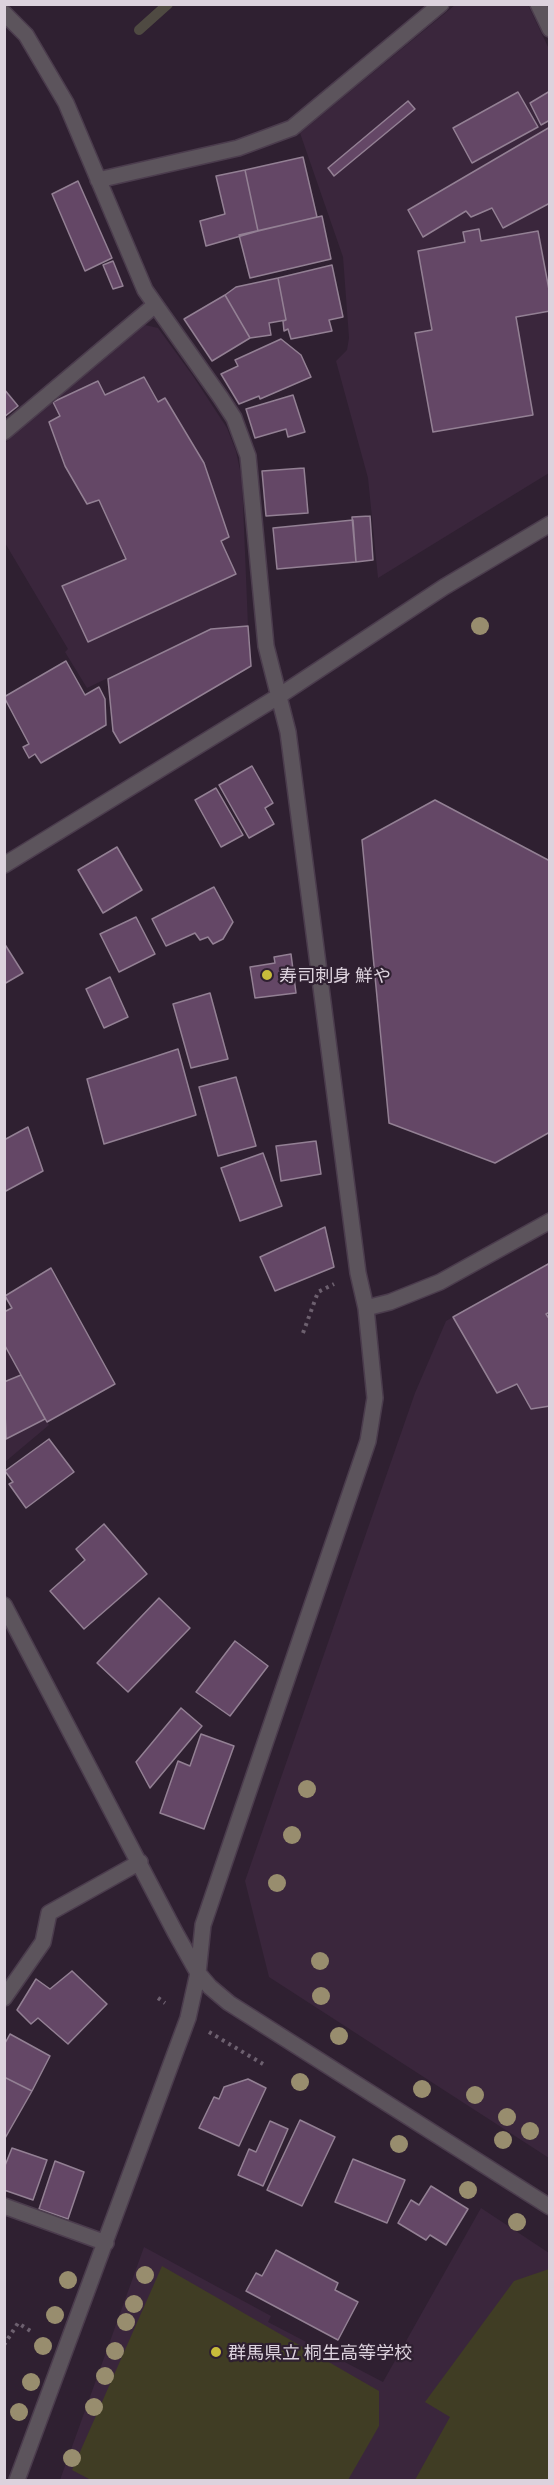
<!DOCTYPE html>
<html>
<head>
<meta charset="utf-8">
<style>
	body { margin:0 }
	#map { position:relative; width:554px; height:2485px; overflow:hidden; background:#2f2031; font-family:Georgia,serif }
	canvas { display:block }
	.frame { position:absolute; inset:0; border:6px solid #dcd2dd; pointer-events:none }
</style>
</head>
<body>
<div id="map">
<canvas width="554" height="2485"></canvas>
<div class="frame"></div>
</div>
<script>
const context = document.querySelector('canvas').getContext('2d');
context.lineJoin = 'round';
function fillPath(path, color) { context.fillStyle = color; context.fill(path, 'evenodd'); }
const shape = rows => new Path2D(rows.map(r => 'M' + r).join(''));
function trace(path, color, width, dash) { context.strokeStyle = color; context.lineWidth = width; context.lineCap = dash ? 'butt' : 'round'; context.setLineDash(dash || []); context.stroke(path); }
function drawText(font, color, halo, rows, align = 'center') {
  context.font = font + ' Georgia,"Noto Sans JP",serif'; context.lineWidth = 4.5; context.setLineDash([]); context.textBaseline = 'middle'; context.strokeStyle = halo; context.fillStyle = color; for (const [text, x, y, turn = 0] of rows) {
    context.save(); context.translate(x, y); context.rotate((+turn || 0) * Math.PI / 180); context.textAlign = isNaN(turn) ? turn : align; if (halo) context.strokeText(text, 0, 0); context.fillText(text, 0, 0); context.restore();
  }
}
fillPath(shape([
	[455,5,528,5,549,49,549,473,378,578,368,478,336,361,347,350,349,338,343,257,300,133],
	[145,325,158,328,193,376,227,428,236,451,242,479,248,626,211,629,87,688,65,652,68,649,5,543,5,443],
	[549,1263,549,2158,269,1977,245,1881,415,1393,446,1321],
	[4,1344,49,1425,5,1462,4,1462],
	[481,2208,549,2253,549,2480,60,2480,144,2247,271,2316,268,2322,383,2382]
]), '#3a263c');
fillPath(shape([
	[162,2266,379,2391,379,2426,348,2480,91,2480,72,2470],
	[549,2269,549,2480,415,2480,450,2417,425,2402,514,2281]
]), '#403d24');
trace(shape([
	[139,30,168,4]
]), '#4f4a42', 10);
const building = shape([
	[550,91,550,120,541,125,530,103,550,91],
	[518,92,538,127,472,163,453,128,518,92],
	[408,101,415,109,334,176,328,168,408,101],
	[550,127,550,203,503,228,492,208,471,217,466,211,423,237,408,210,550,127],
	[303,157,317,217,258,231,245,170,303,157],
	[245,170,258,231,206,246,200,221,225,214,216,176,245,170],
	[78,181,112,258,85,271,52,194,78,181],
	[322,216,331,259,250,278,239,235,322,216],
	[479,229,481,241,538,231,550,295,550,311,516,317,533,415,433,432,415,333,432,330,418,251,465,242,463,232,479,229],
	[113,261,123,286,113,289,103,265,113,261],
	[332,265,343,317,329,320,332,331,291,339,288,329,284,331,283,321,286,320,278,278,332,265],
	[278,278,286,320,269,323,271,335,250,338,225,295,236,287,278,278],
	[225,295,250,338,212,361,184,319,225,295],
	[281,339,301,355,311,377,260,399,259,396,239,404,221,374,238,366,235,360,281,339],
	[144,377,158,402,165,398,204,463,229,537,221,541,236,574,88,642,62,586,126,559,99,500,87,504,65,466,49,422,60,416,53,402,98,381,105,395,144,377],
	[4,389,18,406,4,417,4,389],
	[293,395,305,432,288,437,286,429,255,438,246,409,293,395],
	[304,468,308,513,266,516,262,471,304,468],
	[370,516,373,560,356,562,352,517,370,516],
	[353,520,356,562,277,569,273,528,353,520],
	[248,626,251,666,120,743,113,731,108,679,211,629,248,626],
	[66,661,85,695,99,687,105,699,106,725,41,763,35,754,29,758,23,747,29,744,4,697,66,661],
	[252,766,273,803,265,808,274,824,249,838,219,785,252,766],
	[216,788,243,835,221,847,195,800,216,788],
	[435,800,550,861,550,1132,495,1163,389,1123,362,840,435,800],
	[117,847,142,890,103,913,78,870,117,847],
	[214,887,233,922,223,939,213,944,208,937,200,940,195,933,166,946,152,919,214,887],
	[136,917,155,954,119,972,100,934,136,917],
	[4,943,23,973,4,984,4,943],
	[291,954,296,993,255,998,250,967,275,963,274,957,291,954],
	[110,977,128,1017,104,1028,86,989,110,977],
	[210,993,228,1059,191,1068,173,1004,210,993],
	[178,1049,196,1115,104,1144,87,1079,178,1049],
	[236,1077,256,1146,218,1156,199,1087,236,1077],
	[28,1127,43,1171,4,1192,4,1140,28,1127],
	[316,1141,321,1174,281,1181,276,1146,316,1141],
	[263,1153,282,1206,240,1221,221,1168,263,1153],
	[325,1227,334,1267,275,1291,260,1257,325,1227],
	[550,1263,550,1312,546,1314,550,1320,550,1406,531,1409,517,1384,497,1393,453,1317,550,1263],
	[51,1268,115,1384,47,1422,4,1344,4,1312,12,1308,5,1296,51,1268],
	[21,1375,45,1419,6,1439,4,1382,21,1375],
	[49,1439,74,1472,26,1508,9,1484,13,1482,5,1471,49,1439],
	[104,1524,147,1574,84,1629,50,1591,85,1560,76,1549,104,1524],
	[159,1598,190,1628,128,1692,97,1663,159,1598],
	[235,1641,268,1666,230,1716,196,1692,235,1641],
	[181,1708,202,1726,150,1788,136,1762,181,1708],
	[201,1734,234,1746,204,1829,160,1813,178,1761,190,1766,201,1734],
	[72,1971,107,2004,68,2044,38,2018,31,2024,17,2010,36,1979,50,1989,72,1971],
	[10,2034,50,2056,32,2091,4,2077,4,2045,10,2034],
	[4,2077,32,2091,4,2140,4,2077],
	[248,2079,266,2088,239,2146,199,2128,214,2097,219,2099,224,2087,248,2079],
	[300,2120,335,2137,302,2206,267,2190,300,2120],
	[270,2121,288,2129,263,2186,238,2175,249,2149,256,2152,270,2121],
	[12,2148,47,2160,33,2200,4,2190,4,2168,12,2148],
	[353,2159,405,2180,387,2223,335,2202,353,2159],
	[55,2161,84,2172,68,2219,39,2209,55,2161],
	[431,2186,468,2209,446,2245,430,2235,426,2240,398,2223,411,2200,419,2205,431,2186],
	[276,2250,338,2283,335,2290,358,2302,338,2340,246,2291,256,2273,262,2276,276,2250]
]);
fillPath(building, '#644766');
trace(building, '#938094', 1.5);
const minor = shape([
	[538,4,550,29],
	[4,13,26,35,66,103,145,290,221,398,234,418,248,456,266,646,288,732,358,1273,366,1308,375,1398,368,1441,203,1925,198,1973,188,2018,17,2480],
	[98,180,238,148,292,128,441,4],
	[4,432,155,305],
	[4,865,279,696,444,587,550,524],
	[366,1308,390,1302,440,1282,550,1221],
	[4,1605,175,1932,198,1973,210,1987,229,2003,550,2207],
	[4,1998,43,1942,49,1913,140,1862],
	[4,2206,106,2243]
]);
trace(minor, '#4b3c4d', 18);
trace(shape([
	[303,1333,318,1292,334,1284],
	[158,1998,165,2003],
	[209,2032,263,2064],
	[4,2345,18,2323,32,2332]
]), '#6d606f', 4, [3, 4.5]);
trace(minor, '#5c545c', 15);
context.fillStyle = '#988d6e';
for (const [x, y] of [
	[480,626],
	[307,1789],
	[292,1835],
	[277,1883],
	[320,1961],
	[321,1996],
	[339,2036],
	[300,2082],
	[422,2089],
	[475,2095],
	[507,2117],
	[530,2131],
	[503,2140],
	[399,2144],
	[468,2190],
	[517,2222],
	[145,2275],
	[68,2280],
	[134,2304],
	[55,2315],
	[126,2322],
	[43,2346],
	[115,2351],
	[105,2376],
	[31,2382],
	[94,2407],
	[19,2412],
	[72,2458]
]) { context.beginPath(); context.arc(x, y, 9, 0, 2 * Math.PI); context.fill(); }
for (const [x, y, r, color] of [
	[267,975,6,"#c8bb3b"],
	[216,2352,6,"#c8bb3b"]
]) { const dot = new Path2D(); dot.arc(x, y, r, 0, 2 * Math.PI); context.fillStyle = color; context.fill(dot); trace(dot, '#2f2031', 2); }
drawText('18px', '#dcd2dd', '#2f2031', [
	["寿司刺身 鮮や",279,975],
	["群馬県立 桐生高等学校",228,2352]
], 'left');
</script>
</body>
</html>
